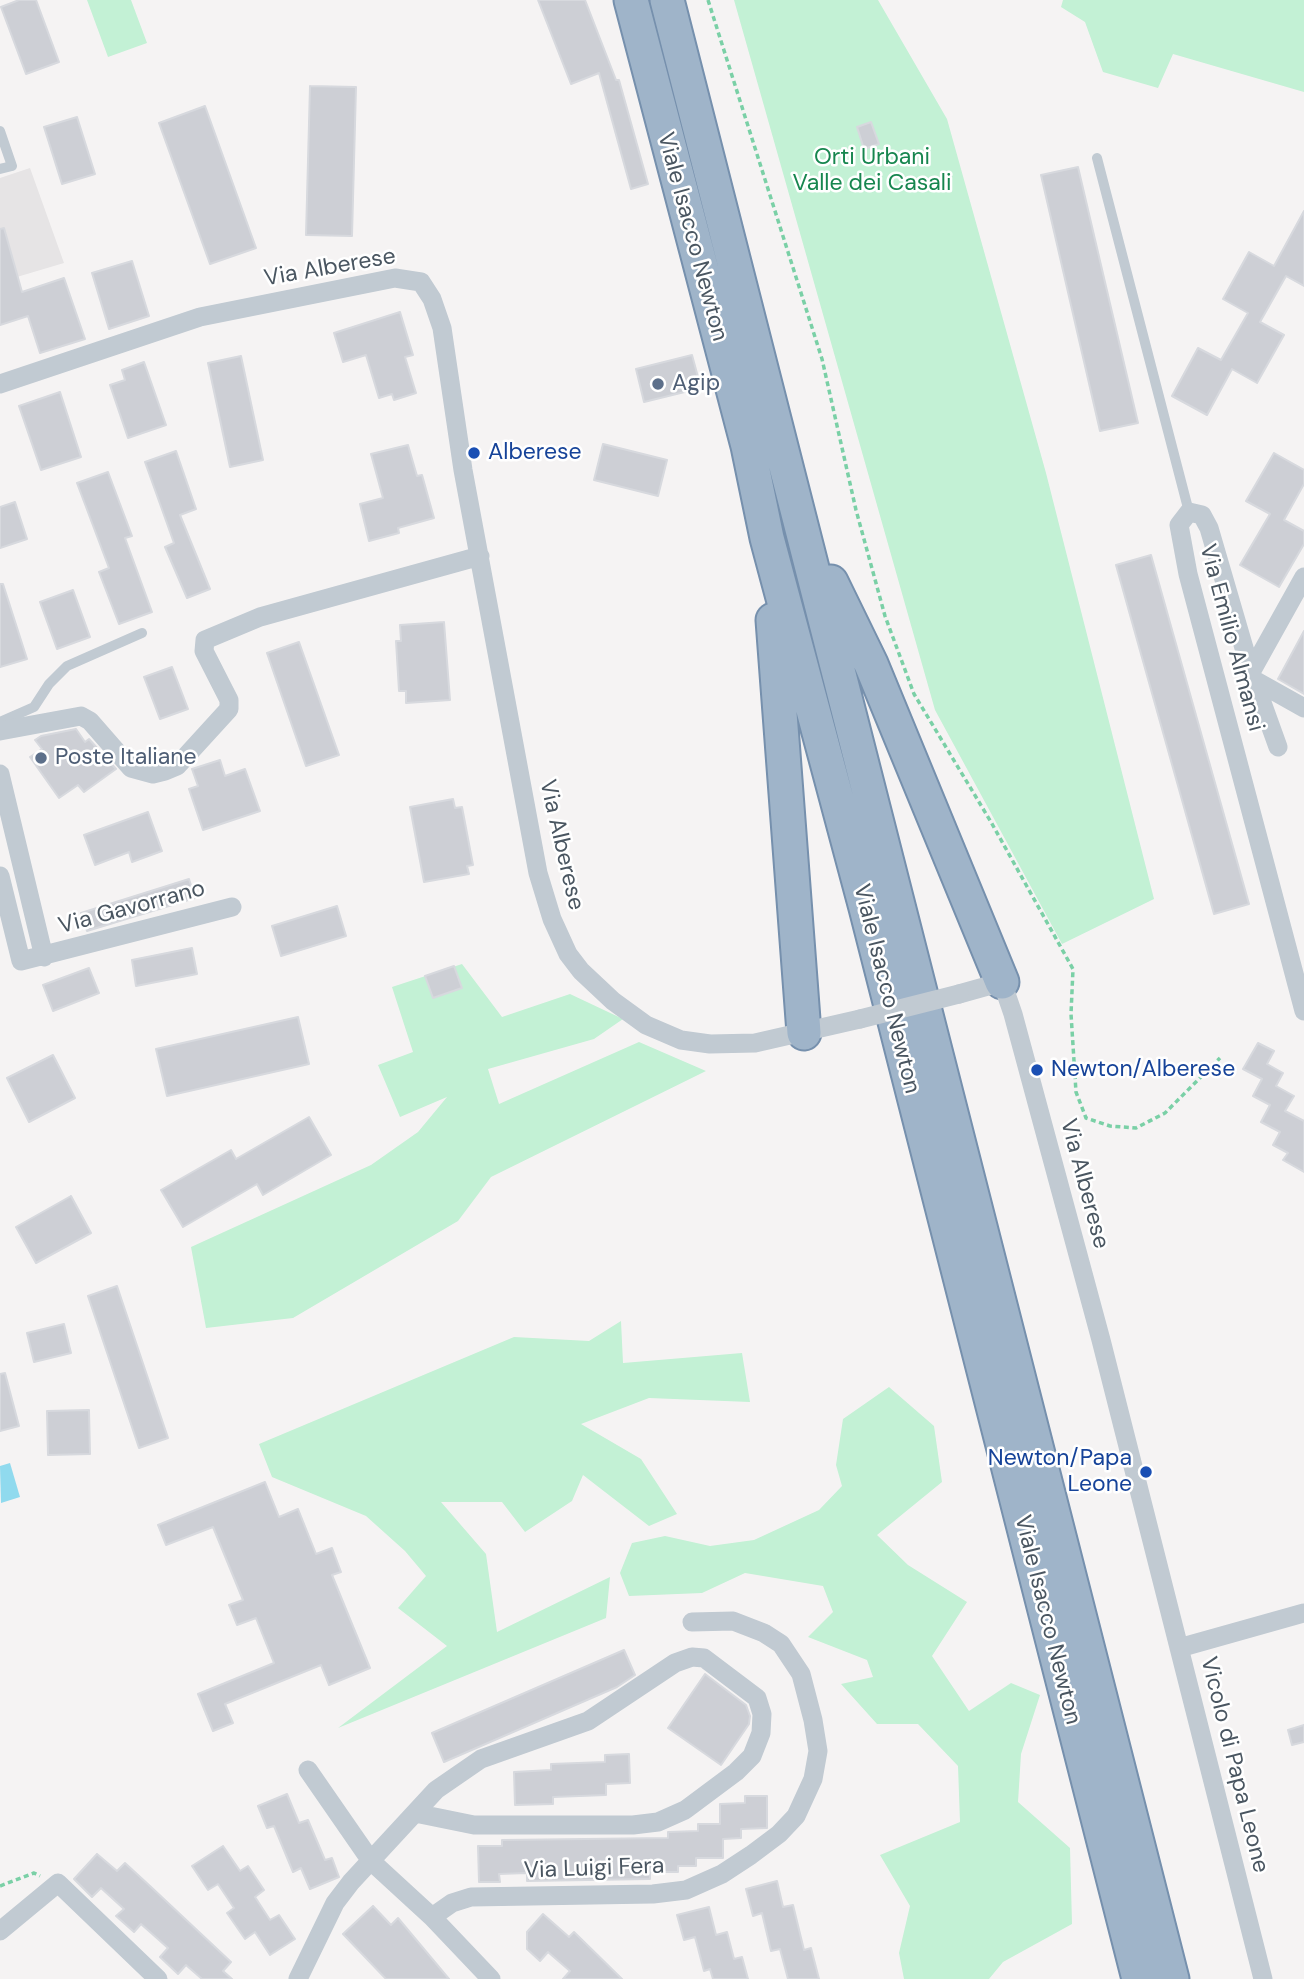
<!DOCTYPE html>
<html>
<head>
<meta charset="utf-8">
<style>
	body { margin:0 }
	canvas { display:block; background:#f5f3f3 }
</style>
</head>
<body>
<canvas width="1304" height="1979"></canvas>
<script>
const context = document.querySelector('canvas').getContext('2d');
context.lineJoin = 'round';
function fillPath(path, color) { context.fillStyle = color; context.fill(path, 'evenodd'); }
const shape = rows => new Path2D(rows.map(r => 'M' + r).join(''));
function trace(path, color, width, dash) { context.strokeStyle = color; context.lineWidth = width; context.lineCap = dash ? 'butt' : 'round'; context.setLineDash(dash || []); context.stroke(path); }
function drawText(font, color, halo, rows, align = 'center') {
  context.font = font + ' "DM Sans",sans-serif'; context.lineWidth = 5; context.setLineDash([]); context.textBaseline = 'middle'; context.strokeStyle = halo; context.fillStyle = color; for (const [text, x, y, turn = 0] of rows) {
    context.save(); context.translate(x, y); context.rotate((+turn || 0) * Math.PI / 180); context.textAlign = isNaN(turn) ? turn : align; if (halo) context.strokeText(text, 0, 0); context.fillText(text, 0, 0); context.restore();
  }
}
fillPath(shape([
	[30,168,64,263,0,282,0,178]
]), '#e6e4e5');
fillPath(shape([
	[87,0,131,0,147,43,108,57],
	[734,0,878,0,947,119,1046,473,1154,899,1062,944,935,710],
	[1063,0,1304,0,1304,92,1173,54,1158,88,1103,72,1085,22,1061,7],
	[462,964,502,1017,570,994,623,1019,594,1039,488,1069,499,1104,639,1042,706,1071,491,1177,458,1221,293,1318,206,1328,191,1247,371,1165,418,1132,447,1097,400,1117,378,1065,413,1052,392,987],
	[621,1321,623,1363,742,1353,750,1402,649,1398,581,1424,641,1459,677,1514,649,1526,583,1475,572,1501,525,1532,502,1502,441,1502,486,1554,497,1632,610,1577,606,1618,338,1728,447,1646,398,1608,426,1576,405,1551,366,1516,272,1477,259,1444,514,1337,589,1341],
	[889,1387,934,1426,942,1482,877,1535,908,1565,967,1602,932,1656,969,1711,1011,1683,1040,1695,1021,1754,1018,1802,1070,1848,1072,1924,1003,1962,989,1979,904,1979,899,1953,910,1906,880,1855,960,1822,958,1766,918,1724,877,1724,841,1684,873,1677,867,1660,808,1637,833,1612,823,1586,745,1573,702,1593,629,1596,620,1573,632,1543,665,1536,710,1546,754,1540,819,1510,842,1486,836,1465,843,1419]
]), '#c3f1d5');
fillPath(shape([
	[10,1463,20,1497,1,1503,0,1466]
]), '#90daee');
const building = shape([
	[19,0,36,0,59,62,26,74,1,7,19,0],
	[538,0,585,0,616,80,619,80,648,184,631,189,599,73,571,84,538,0],
	[310,86,356,87,352,236,306,235,310,86],
	[205,106,256,248,210,264,159,123,205,106],
	[77,117,95,174,62,184,44,127,77,117],
	[871,122,879,144,864,149,857,127,871,122],
	[1078,167,1138,423,1100,431,1041,175,1078,167],
	[1304,211,1304,286,1286,276,1260,322,1284,335,1257,383,1232,369,1207,415,1172,396,1198,348,1221,360,1248,313,1223,299,1249,252,1274,266,1304,211],
	[4,228,22,292,64,278,85,339,40,353,28,316,0,325,0,229,4,228],
	[132,261,149,316,109,329,92,273,132,261],
	[400,312,413,355,405,357,416,393,394,400,392,394,379,398,366,355,343,362,334,333,400,312],
	[692,355,701,388,644,402,636,369,692,355],
	[241,356,263,460,230,467,208,363,241,356],
	[144,362,166,425,128,438,110,385,125,380,122,370,144,362],
	[60,392,81,457,41,470,19,406,60,392],
	[603,444,667,460,658,496,594,480,603,444],
	[408,445,417,476,422,475,434,518,398,528,399,533,369,541,360,504,383,498,371,454,408,445],
	[176,451,196,509,180,515,210,589,187,598,165,547,174,543,145,462,176,451],
	[1274,453,1304,470,1304,484,1284,520,1304,531,1304,544,1279,587,1240,565,1270,514,1246,501,1274,453],
	[108,472,132,536,125,538,152,612,119,624,99,572,109,568,77,483,108,472],
	[15,502,27,539,0,548,0,507,15,502],
	[1151,555,1249,904,1214,914,1116,565,1151,555],
	[0,584,3,584,27,659,0,667,0,584],
	[73,590,90,637,57,649,40,602,73,590],
	[444,622,450,700,406,703,406,691,399,691,396,641,401,641,400,625,444,622],
	[1304,631,1304,694,1278,679,1304,631],
	[299,642,339,755,306,766,267,653,299,642],
	[172,667,188,709,160,719,144,677,172,667],
	[76,729,85,742,89,739,116,769,84,792,78,785,59,798,30,757,42,749,35,740,41,736,76,729],
	[220,760,225,776,245,769,260,811,203,830,189,789,198,786,192,769,220,760],
	[453,799,455,808,462,807,473,865,467,866,469,874,424,882,410,807,453,799],
	[148,812,162,851,132,862,129,852,95,865,84,835,148,812],
	[189,879,195,898,87,931,81,913,189,879],
	[337,906,346,936,281,956,272,926,337,906],
	[192,948,197,974,136,986,132,960,192,948],
	[454,966,462,988,433,998,425,976,454,966],
	[89,968,99,993,53,1011,43,985,89,968],
	[298,1017,309,1064,167,1096,156,1049,298,1017],
	[1258,1043,1274,1051,1267,1064,1283,1073,1276,1086,1294,1096,1285,1111,1304,1121,1304,1172,1283,1160,1288,1153,1273,1145,1280,1132,1261,1122,1270,1105,1253,1096,1262,1079,1243,1069,1258,1043],
	[53,1055,75,1098,29,1122,7,1078,53,1055],
	[309,1117,331,1155,263,1195,257,1184,183,1227,161,1190,231,1150,236,1159,309,1117],
	[71,1196,91,1233,36,1263,16,1227,71,1196],
	[117,1286,168,1438,139,1448,88,1296,117,1286],
	[64,1324,71,1353,34,1362,27,1333,64,1324],
	[5,1373,19,1426,0,1431,0,1374,5,1373],
	[89,1410,90,1454,48,1455,47,1411,89,1410],
	[265,1482,279,1517,298,1509,316,1554,332,1548,341,1572,332,1575,370,1668,329,1685,321,1665,225,1704,233,1723,213,1731,198,1694,274,1663,256,1618,237,1625,229,1605,243,1600,213,1527,166,1545,158,1525,265,1482],
	[624,1650,635,1675,617,1687,444,1762,432,1733,624,1650],
	[705,1674,746,1705,750,1716,749,1724,721,1765,668,1728,705,1674],
	[1304,1725,1304,1742,1292,1745,1288,1730,1304,1725],
	[629,1754,630,1783,606,1784,606,1795,553,1797,553,1804,515,1805,514,1772,551,1770,551,1764,605,1762,605,1755,629,1754],
	[287,1794,299,1823,308,1820,325,1860,332,1858,339,1877,310,1889,301,1868,293,1872,274,1826,267,1828,258,1806,287,1794],
	[745,1796,767,1796,767,1828,741,1829,741,1838,723,1839,723,1858,696,1858,696,1866,678,1866,678,1872,650,1872,650,1879,527,1881,527,1873,499,1874,500,1882,479,1882,478,1846,502,1846,502,1840,668,1838,668,1832,698,1831,698,1824,720,1824,720,1804,745,1803,745,1796],
	[223,1846,240,1871,248,1866,264,1890,255,1897,270,1920,279,1915,295,1939,270,1955,255,1932,245,1939,227,1913,234,1908,218,1884,208,1890,192,1866,223,1846],
	[97,1854,117,1871,125,1863,150,1886,231,1962,223,1971,232,1979,202,1979,186,1965,178,1974,160,1957,168,1948,141,1924,134,1932,116,1916,124,1909,101,1888,92,1897,74,1879,97,1854],
	[777,1881,783,1907,793,1905,804,1950,811,1948,819,1979,788,1979,780,1949,771,1951,762,1913,753,1916,746,1889,777,1881],
	[373,1906,391,1925,398,1918,449,1979,386,1979,343,1934,373,1906],
	[709,1907,716,1935,727,1932,734,1959,742,1957,748,1979,713,1979,710,1969,704,1971,695,1937,684,1940,677,1915,709,1907],
	[543,1914,569,1937,574,1932,622,1979,563,1979,570,1971,548,1952,540,1961,527,1949,527,1932,543,1914]
]);
fillPath(building, '#cdcfd5');
trace(building, '#d7d9de', 2);
const trunk = shape([
	[631,0,748,446,767,538,866,908,1139,1979],
	[667,0,1172,1979],
	[831,582,871,664,1002,982],
	[773,620,804,1033]
]);
trace(trunk, '#7690ad', 37);
trace(shape([
	[708,0,822,359,856,510,885,616,914,694,991,822,1073,969,1071,1014,1076,1092,1086,1118,1110,1126,1136,1128,1165,1113,1220,1058],
	[0,1886,34,1873,40,1876]
]), '#7ad0a6', 3.5, [5, 3.5]);
trace(shape([
	[0,131,12,166,0,169],
	[1097,158,1189,512],
	[0,722,34,707,49,684,67,666,142,633]
]), '#c1cad2', 10);
trace(shape([
	[0,384,200,317,395,278,421,282,432,299,442,328,463,470,538,873,552,919,568,954,581,971,613,1001,646,1025,681,1040,710,1044,755,1043,860,1019],
	[1251,672,1304,577],
	[1256,681,1304,708],
	[0,731,81,716,90,721,131,768,153,774,165,771,177,766,229,709,229,700,204,651,205,640,260,617,480,556],
	[1278,747,1251,672,1209,528,1202,515,1189,512,1179,525,1188,574,1304,1011],
	[0,774,44,957],
	[0,876,21,961,232,907],
	[959,994,1002,982,1013,1014,1101,1340,1263,1979],
	[1179,1648,1304,1613],
	[308,1770,371,1861,432,1917,491,1979],
	[432,1917,452,1903,471,1897,653,1894,686,1890,722,1874,751,1855,779,1834,796,1816,813,1779,818,1751,813,1720,801,1674,781,1644,764,1633,733,1621,692,1622],
	[0,1931,58,1883,158,1979],
	[298,1979,335,1903,351,1882,436,1790,481,1759,588,1721,675,1663,692,1657,704,1658,757,1698,762,1714,761,1733,752,1756,736,1772,685,1810,658,1822,633,1825,474,1825,415,1813]
]), '#c1cad2', 19);
trace(trunk, '#9fb4c9', 33);
trace(shape([
	[860,1019,959,994]
]), '#c1cad2', 19);
for (const [x, y, r, color] of [
	[658,384,7,"#5c6f8a"],
	[474,453,7,"#1a4fb4"],
	[41,758,7,"#5c6f8a"],
	[1037,1070,7,"#1a4fb4"],
	[1146,1472,7,"#1a4fb4"]
]) { const dot = new Path2D(); dot.arc(x, y, r, 0, 2 * Math.PI); context.fillStyle = color; context.fill(dot); trace(dot, '#fff', 2.5); }
drawText('23px', '#17864f', '#fff', [
	["Orti Urbani",872,158],
	["Valle dei Casali",872,184]
]);
drawText('23px', '#4a5661', '#fff', [
	["Viale Isacco Newton",692,237,75],
	["Via Alberese",330,268,-10],
	["Via Emilio Almansi",1231,638,75],
	["Via Alberese",561,845,77],
	["Via Gavorrano",132,908,-15],
	["Viale Isacco Newton",886,989,76],
	["Via Alberese",1084,1184,75],
	["Viale Isacco Newton",1047,1620,76],
	["Vicolo di Papa Leone",1234,1765,76],
	["Via Luigi Fera",594,1869,-2]
]);
drawText('23px', '#4e5e75', '#fff', [
	["Agip",672,384],
	["Poste Italiane",55,758]
], 'left');
drawText('23px', '#164399', '#fff', [
	["Alberese",488,453],
	["Newton/Alberese",1051,1070],
	["Newton/Papa",1132,1459,"right"],
	["Leone",1132,1485,"right"]
], 'left');
</script>
</body>
</html>
